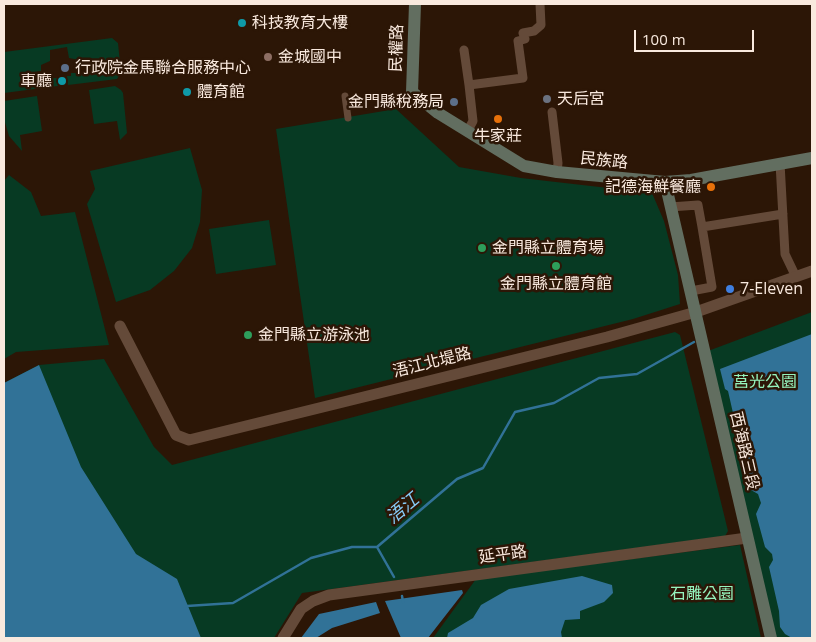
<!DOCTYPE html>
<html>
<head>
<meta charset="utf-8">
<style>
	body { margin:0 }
	#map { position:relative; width:816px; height:642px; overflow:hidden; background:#2c1606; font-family:"Open Sans",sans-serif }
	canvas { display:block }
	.frame { position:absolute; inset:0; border:5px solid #f9e9de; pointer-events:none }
	.scale { position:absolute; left:634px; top:30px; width:120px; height:22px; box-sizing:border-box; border:2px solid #f9e9de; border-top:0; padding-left:6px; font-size:15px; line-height:18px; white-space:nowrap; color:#f9e9de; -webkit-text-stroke:4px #2c1606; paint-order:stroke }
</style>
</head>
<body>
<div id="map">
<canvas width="816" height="642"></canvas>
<div class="frame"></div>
<div class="scale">100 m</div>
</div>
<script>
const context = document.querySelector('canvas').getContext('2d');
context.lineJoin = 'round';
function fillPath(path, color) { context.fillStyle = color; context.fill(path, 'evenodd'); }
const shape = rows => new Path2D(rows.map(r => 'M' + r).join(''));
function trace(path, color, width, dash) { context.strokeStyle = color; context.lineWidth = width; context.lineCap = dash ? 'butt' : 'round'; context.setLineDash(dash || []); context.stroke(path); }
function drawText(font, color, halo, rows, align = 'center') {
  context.font = font + ' "Open Sans","Noto Sans TC",sans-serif'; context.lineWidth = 5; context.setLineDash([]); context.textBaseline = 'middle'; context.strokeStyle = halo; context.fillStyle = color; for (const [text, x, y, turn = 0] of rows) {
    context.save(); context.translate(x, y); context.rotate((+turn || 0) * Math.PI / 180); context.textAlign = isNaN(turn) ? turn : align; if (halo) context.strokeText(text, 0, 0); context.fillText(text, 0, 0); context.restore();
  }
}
fillPath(shape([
	[112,38,118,43,121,73,117,79,68,85,67,76,71,76,71,73,89,73,88,65,81,66,80,60,69,58,67,47,50,50,50,61,41,65,41,71,34,72,34,80,52,76,53,78,57,78,58,86,4,93,4,52],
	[115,86,121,90,123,93,127,133,120,140,117,121,94,124,89,90],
	[37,96,42,131,20,135,22,151,9,136,4,119,4,101],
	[396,109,459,167,521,178,652,193,664,221,678,275,680,304,633,319,315,398,276,129],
	[190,148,202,190,200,222,192,248,174,271,150,290,116,302,87,204,95,189,90,171],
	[9,175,31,192,41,216,75,212,109,345,16,352,4,359,4,181],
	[269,220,276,265,216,274,209,229],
	[812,312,812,638,774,638,708,351],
	[675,332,680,335,728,531,725,536,302,593,274,638,4,638,4,383,39,365,104,359,154,447,172,465],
	[740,545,761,638,433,638,476,579]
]), '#073a23');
fillPath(shape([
	[812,334,812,638,792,638,785,634,780,627,779,611,769,567,773,560,772,554,765,547,756,514,761,503,758,494,751,490,743,456,746,452,746,441,738,435,728,391,725,389,720,369],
	[39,365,81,467,136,554,177,579,201,638,4,638,4,383],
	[582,576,612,585,613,593,604,602,580,611,580,619,565,620,561,632,562,638,447,638,448,633,473,618,481,605,509,589],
	[462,590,463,593,428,638,401,638,385,601],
	[376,602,380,613,332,628,316,638,301,638,319,614]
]), '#317297');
trace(shape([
	[377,547,394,577],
	[402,596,403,602],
	[187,606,233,603,311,558,352,547,377,547,457,479,483,468,515,412,554,403,599,378,637,374,694,342]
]), '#317297', 2.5);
trace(shape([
	[345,96,348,118]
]), '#644a39', 7);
trace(shape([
	[464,50,469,85],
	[552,112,558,163,557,172],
	[467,132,473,121,469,85,523,78,518,41,525,39,523,33,534,31,541,25,540,4],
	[780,163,785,254,796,277],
	[670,207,698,205,702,227,783,214],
	[691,291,712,287,702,227]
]), '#644a39', 9);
trace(shape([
	[120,326,176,435,189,440,607,337,696,312,812,271],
	[283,638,301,609,313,601,329,595,747,538]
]), '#644a39', 11);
trace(shape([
	[415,4,412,92,438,113,524,166,557,172,665,182,691,180,812,158],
	[665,182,771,638]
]), '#626e60', 12);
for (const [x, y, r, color] of [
	[242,23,5,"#0f9aa8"],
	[268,57,5,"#8d6e63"],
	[65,68,5,"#5c6f8a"],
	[62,81,5,"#0f9aa8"],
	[187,92,5,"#0f9aa8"],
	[547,99,5,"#6b7280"],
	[454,102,5,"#5c6f8a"],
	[498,119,5,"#e8710a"],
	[711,187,5,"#e8710a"],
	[482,248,5,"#2e9e5b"],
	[556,266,5,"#2e9e5b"],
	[730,289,5,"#3f7fe0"],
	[248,335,5,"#2e9e5b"]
]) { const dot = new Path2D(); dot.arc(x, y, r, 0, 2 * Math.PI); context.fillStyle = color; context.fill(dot); trace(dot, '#2c1606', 2); }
drawText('16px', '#f9e9de', '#2c1606', [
	["科技教育大樓",252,23],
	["金城國中",278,57],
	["行政院金馬聯合服務中心",75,68],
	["車廳",52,81,"right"],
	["體育館",197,92],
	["天后宮",557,99],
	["金門縣稅務局",444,102,"right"],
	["牛家莊",498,136,"center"],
	["記德海鮮餐廳",701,187,"right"],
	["金門縣立體育場",492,248],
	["金門縣立體育館",556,284,"center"],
	["7-Eleven",740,289],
	["金門縣立游泳池",258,335]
], 'left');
drawText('16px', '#f9e9de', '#2c1606', [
	["民權路",397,48,-88],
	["民族路",604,161,6],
	["浯江北堤路",432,363,-14],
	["西海路三段",744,451,77],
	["延平路",503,555,-8]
]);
drawText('16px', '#95f4be', '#2c1606', [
	["莒光公園",765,382],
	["石雕公園",702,594]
]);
drawText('italic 18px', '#87cdf9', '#2c1606', [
	["浯江",403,509,-40]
]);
</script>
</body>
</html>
